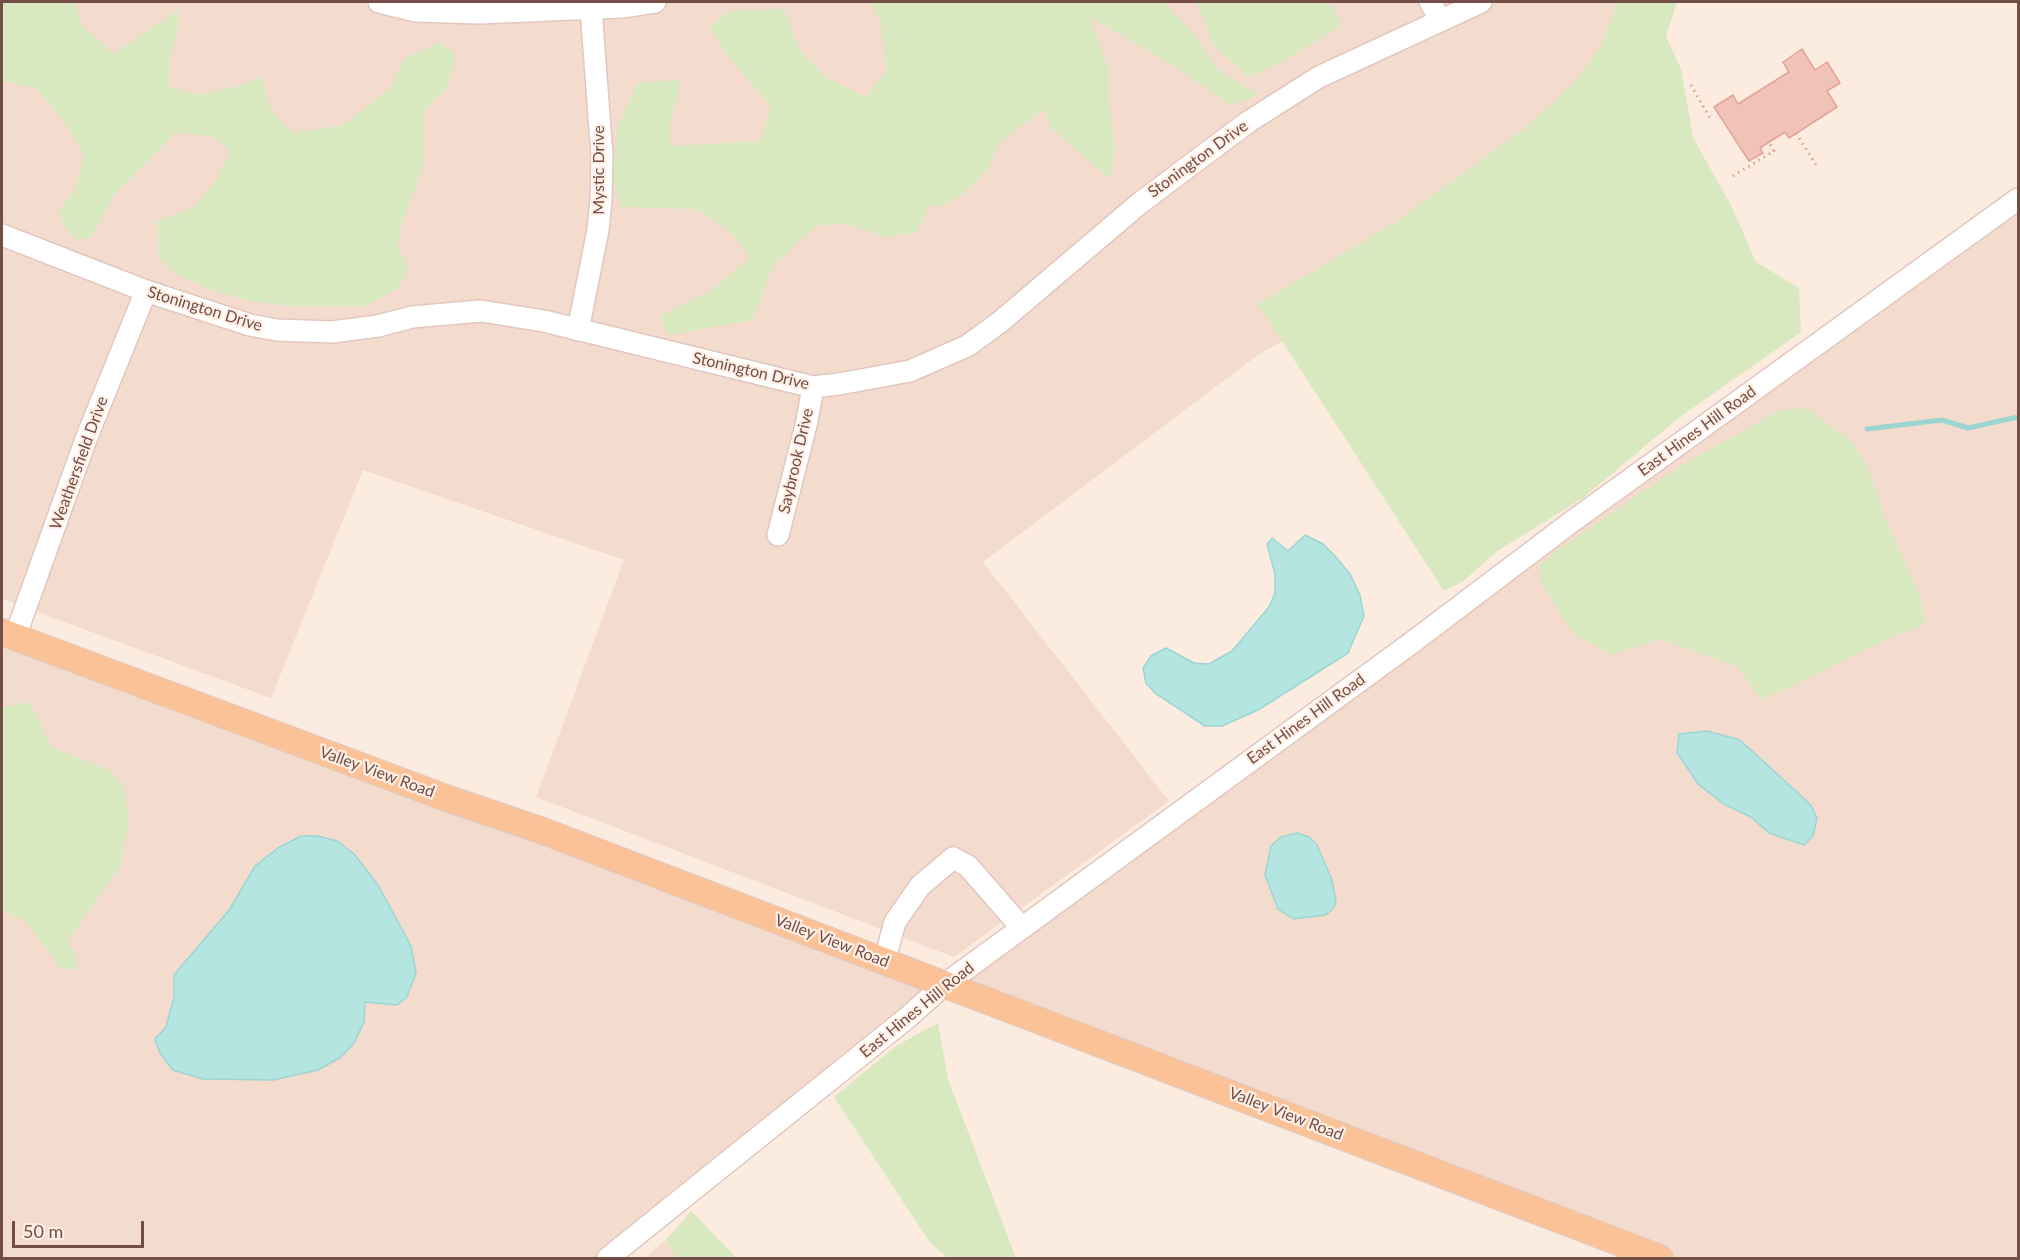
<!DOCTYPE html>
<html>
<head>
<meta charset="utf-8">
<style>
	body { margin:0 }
	#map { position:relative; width:2020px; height:1260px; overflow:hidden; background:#fcebdf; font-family:Lato,sans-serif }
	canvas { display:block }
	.frame { position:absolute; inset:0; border:3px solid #724e47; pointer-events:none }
	.scale { position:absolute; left:12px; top:1221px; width:132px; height:27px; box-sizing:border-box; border:3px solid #724e47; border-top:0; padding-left:8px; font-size:18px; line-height:21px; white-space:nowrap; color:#724e47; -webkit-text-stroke:4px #ffefe5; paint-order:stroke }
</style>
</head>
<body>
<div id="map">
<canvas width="2020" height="1260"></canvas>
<div class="frame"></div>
<div class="scale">50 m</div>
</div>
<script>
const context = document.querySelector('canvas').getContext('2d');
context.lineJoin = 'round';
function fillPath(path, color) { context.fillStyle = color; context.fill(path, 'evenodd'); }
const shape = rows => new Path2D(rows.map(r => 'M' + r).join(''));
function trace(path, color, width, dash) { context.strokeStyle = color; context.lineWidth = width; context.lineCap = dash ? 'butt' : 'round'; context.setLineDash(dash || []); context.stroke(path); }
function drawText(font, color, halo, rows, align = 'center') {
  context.font = font + ' Lato,sans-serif'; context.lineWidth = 4.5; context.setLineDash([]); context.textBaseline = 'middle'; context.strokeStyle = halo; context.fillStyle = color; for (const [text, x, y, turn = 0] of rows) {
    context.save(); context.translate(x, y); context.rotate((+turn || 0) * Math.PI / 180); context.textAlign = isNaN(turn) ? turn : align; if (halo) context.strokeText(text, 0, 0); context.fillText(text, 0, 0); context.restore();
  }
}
fillPath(shape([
	[2,2,1631,2,1691,118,1259,354,983,562,1169,801,954,957,536,797,624,560,363,470,271,698,2,599],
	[2018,199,2018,1258,1660,1258,944,985],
	[2,643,927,989,599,1258,2,1258],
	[666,1240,677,1258,644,1258]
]), '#f3dbce');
fillPath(shape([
	[2,2,75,2,81,24,114,54,178,10,179,26,171,53,168,86,198,95,240,86,262,77,272,112,293,133,344,125,392,86,404,59,439,42,456,55,448,87,424,111,424,165,402,223,397,246,408,268,399,288,365,306,289,306,251,301,213,291,178,275,159,258,157,221,194,207,217,179,230,150,213,137,176,132,114,195,91,237,77,240,65,227,59,212,75,188,84,155,61,117,36,88,2,81],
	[871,2,1164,2,1194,34,1218,70,1259,95,1230,105,1179,69,1089,16,1109,70,1108,97,1115,144,1110,179,1051,128,1044,109,999,143,987,171,961,196,943,206,930,205,916,233,887,237,846,224,818,225,773,265,753,320,669,335,659,316,712,290,750,257,730,232,697,209,621,207,613,177,618,124,638,83,681,80,670,126,671,146,760,141,771,107,729,57,709,28,728,11,784,9,799,49,826,77,866,97,887,71,880,19],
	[1196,2,1325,2,1334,8,1342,26,1280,63,1248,77,1214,46],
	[1615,2,1677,2,1666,36,1681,69,1693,138,1730,203,1756,262,1799,288,1801,332,1680,417,1583,498,1496,552,1462,582,1444,591,1258,304,1394,223,1520,132,1574,83,1601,46,1614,12],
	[1806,408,1854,444,1869,470,1885,519,1922,599,1924,625,1888,639,1762,700,1737,666,1659,639,1611,655,1573,633,1540,581,1539,566,1557,550,1681,466,1780,410],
	[29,702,52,747,109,770,124,787,129,819,121,865,67,942,77,956,77,969,61,969,26,922,2,910,2,708],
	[938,1023,948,1079,1016,1258,947,1258,929,1241,834,1097,896,1046],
	[691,1211,737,1258,677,1258,666,1240]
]), '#d9e9bf');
const water = shape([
	[1305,535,1323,544,1335,556,1350,574,1360,595,1364,616,1348,653,1258,710,1222,726,1205,726,1155,693,1146,683,1143,668,1151,656,1166,648,1194,663,1209,664,1232,651,1269,607,1275,593,1275,574,1267,544,1272,538,1288,551,1305,535],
	[1707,731,1740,740,1811,805,1817,818,1813,836,1804,845,1769,833,1751,817,1724,804,1699,785,1677,753,1679,734,1707,731],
	[1297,833,1309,837,1317,845,1332,880,1336,902,1333,909,1325,915,1293,919,1278,909,1265,875,1271,846,1281,837,1297,833],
	[301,836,318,836,337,841,354,854,378,885,411,946,416,973,407,997,397,1005,365,1002,364,1022,354,1043,341,1057,318,1070,273,1080,203,1079,173,1070,160,1053,155,1039,166,1027,174,997,174,975,230,909,255,866,278,848,301,836]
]);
fillPath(water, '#b5e5e1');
trace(water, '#9bd6d3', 1.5);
trace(shape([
	[1867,429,1942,420,1968,428,2018,417]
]), '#9bd6d3', 5);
const building = shape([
	[1802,49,1815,70,1827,62,1840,83,1827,91,1837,107,1789,138,1785,132,1760,148,1763,153,1749,161,1714,107,1733,95,1738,104,1789,72,1783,62,1802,49]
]);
fillPath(building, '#f1c2b7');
trace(building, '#e3a498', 1.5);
const minor = shape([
	[379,2,416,11,479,13,622,7,655,2],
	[1430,2,1440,19],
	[2,235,146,291,250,325,277,330,332,332,378,326,412,317,481,311,544,321,813,387,839,384,910,371,967,346,1000,322,1140,203,1248,122,1319,77,1481,2],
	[578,330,598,230,601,200,602,155,591,9],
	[778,535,807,421,813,387],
	[15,637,86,439,146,291],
	[884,962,895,922,920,886,953,858,968,866,1022,928],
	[608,1258,907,1018,944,985,1414,641,1570,523,2018,199]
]);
const major = shape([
	[2,632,449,799,543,831,1660,1258]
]);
trace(minor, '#e2c7bf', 24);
trace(major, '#d8cdcb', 28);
trace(shape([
	[1691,85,1711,120],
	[1796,133,1816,165],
	[1733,176,1774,151,1769,142]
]), '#d5a59b', 3, [1.5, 4.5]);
trace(minor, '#fff', 21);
trace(major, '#fbc197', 26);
drawText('16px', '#724e47', '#ffefe5', [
	["Stonington Drive",1198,159,-36],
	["Mystic Drive",599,170,-90],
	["Stonington Drive",205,309,17],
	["Stonington Drive",751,371,13],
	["East Hines Hill Road",1697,431,-36],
	["Saybrook Drive",796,461,-77],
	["Weathersfield Drive",79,463,-70],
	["East Hines Hill Road",1306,719,-36],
	["Valley View Road",377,772,20],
	["Valley View Road",832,941,21],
	["East Hines Hill Road",917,1010,-39],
	["Valley View Road",1286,1114,21]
]);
</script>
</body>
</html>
